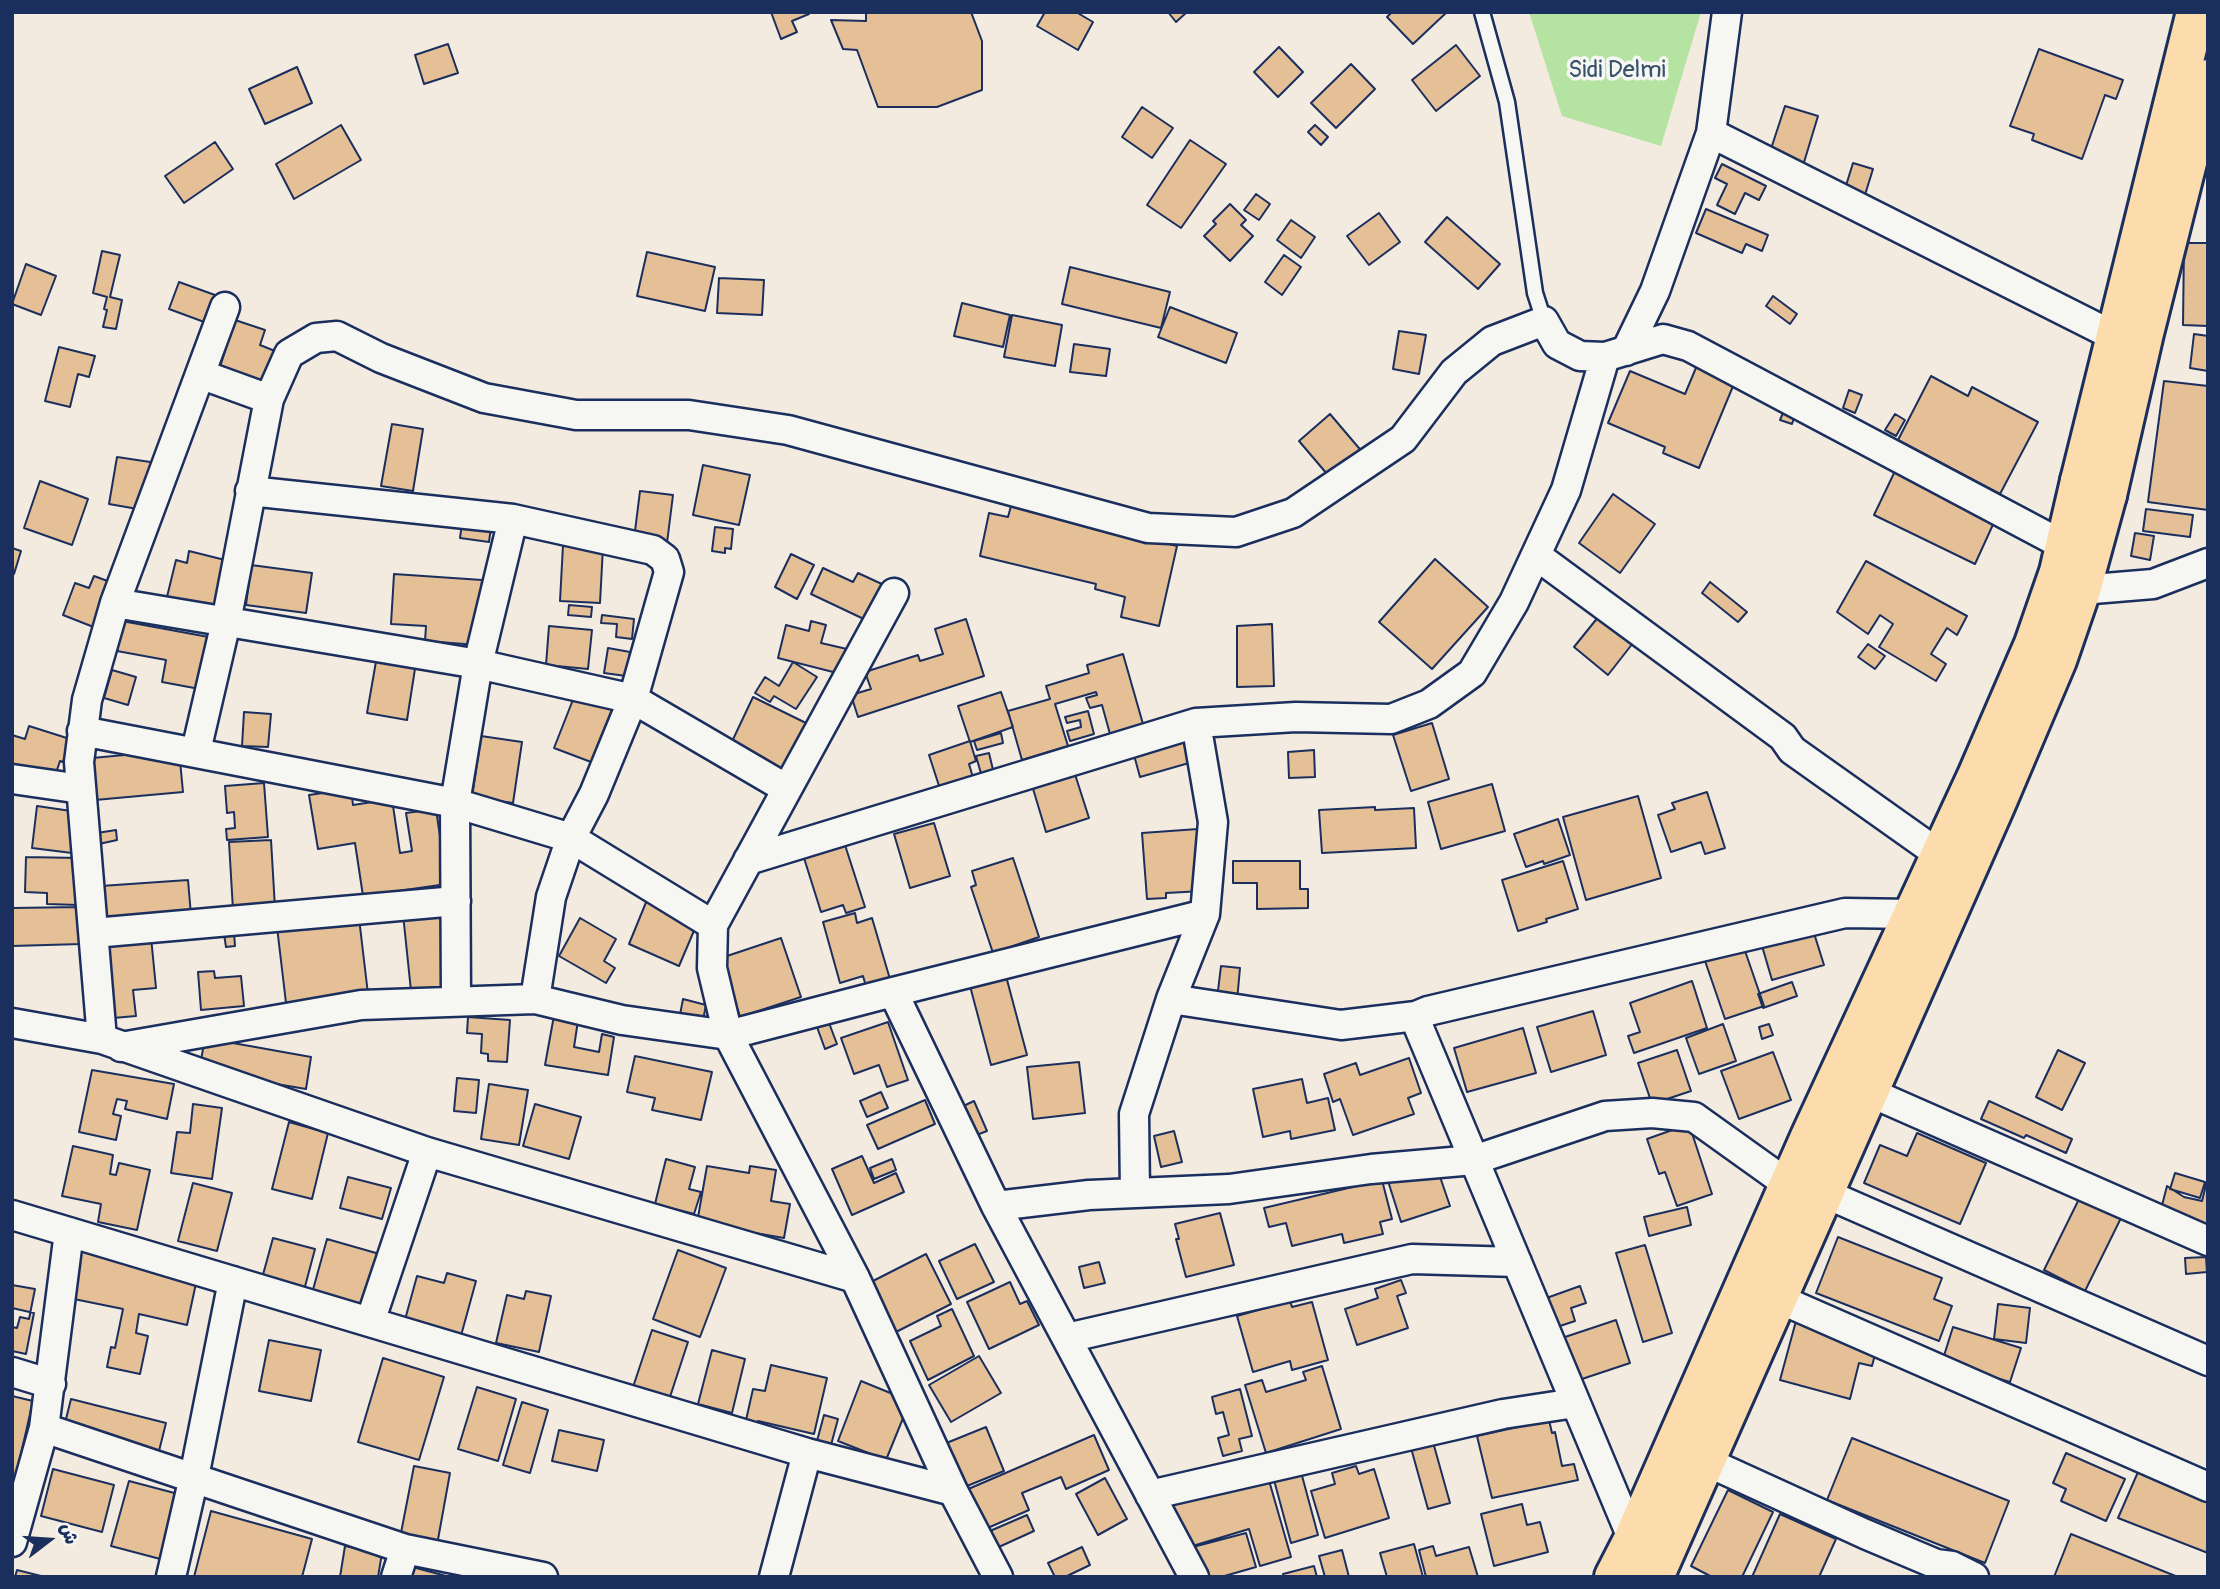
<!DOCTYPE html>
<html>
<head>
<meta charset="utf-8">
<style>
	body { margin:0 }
	#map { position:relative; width:2220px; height:1589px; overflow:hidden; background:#f3ebe0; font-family:Pangolin,"Playpen Sans Arabic",sans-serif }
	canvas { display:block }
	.frame { position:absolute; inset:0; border:14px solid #1b2f5e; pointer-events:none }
	.north { position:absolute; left:14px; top:1505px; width:70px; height:70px; -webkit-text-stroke:5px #f6f6f2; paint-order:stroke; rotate:73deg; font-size:19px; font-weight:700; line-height:28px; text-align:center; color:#1b2f5e }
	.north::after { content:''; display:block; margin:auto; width:24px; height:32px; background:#1b2f5e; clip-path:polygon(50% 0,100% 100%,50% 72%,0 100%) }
</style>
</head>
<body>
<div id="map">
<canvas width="2220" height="1589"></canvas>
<div class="frame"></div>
<div class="north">ش</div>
</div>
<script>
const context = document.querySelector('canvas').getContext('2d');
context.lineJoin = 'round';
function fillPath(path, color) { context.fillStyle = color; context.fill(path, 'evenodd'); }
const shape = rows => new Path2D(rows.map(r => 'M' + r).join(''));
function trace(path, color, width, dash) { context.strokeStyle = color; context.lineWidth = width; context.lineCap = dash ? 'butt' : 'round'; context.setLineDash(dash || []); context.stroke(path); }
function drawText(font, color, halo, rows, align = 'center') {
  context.font = font + ' Pangolin,sans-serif'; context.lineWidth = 7; context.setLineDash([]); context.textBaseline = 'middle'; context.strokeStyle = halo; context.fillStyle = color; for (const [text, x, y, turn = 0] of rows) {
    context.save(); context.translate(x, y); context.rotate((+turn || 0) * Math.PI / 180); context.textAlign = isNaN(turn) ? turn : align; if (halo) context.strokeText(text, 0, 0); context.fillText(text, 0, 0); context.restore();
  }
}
fillPath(shape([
	[1529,12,1701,12,1661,146,1562,116]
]), '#b4e3a2');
const building = shape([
	[771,12,808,12,809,14,792,21,797,32,781,39,771,12],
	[866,12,971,12,982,41,982,90,937,107,878,107,857,50,843,49,831,20,866,21,866,12],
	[1045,12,1076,12,1093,22,1078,50,1037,26,1045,12],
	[1168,12,1187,12,1176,22,1168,12],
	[1392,12,1447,12,1413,44,1387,17,1392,12],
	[448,44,458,73,424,84,415,55,448,44],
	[1456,45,1480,76,1436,111,1412,80,1456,45],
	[1279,47,1303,72,1278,97,1254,72,1279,47],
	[2039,49,2123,80,2116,99,2105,95,2082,159,2032,140,2034,134,2010,126,2039,49],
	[1351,64,1375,89,1336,128,1311,103,1351,64],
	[297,67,312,103,265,124,249,89,297,67],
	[1785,106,1818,116,1802,169,1768,158,1785,106],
	[1142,107,1173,128,1152,158,1122,137,1142,107],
	[341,125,361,160,294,199,276,164,341,125],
	[1315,125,1328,137,1321,145,1308,132,1315,125],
	[1190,140,1226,164,1181,228,1147,205,1190,140],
	[215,142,233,169,184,203,165,176,215,142],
	[1853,163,1873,169,1864,198,1844,192,1853,163],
	[1722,164,1766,186,1759,200,1745,193,1735,214,1717,205,1727,184,1715,178,1722,164],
	[1256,194,1270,204,1259,220,1244,210,1256,194],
	[1230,204,1246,220,1241,225,1253,236,1230,261,1204,236,1216,224,1213,221,1230,204],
	[1706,209,1768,235,1762,251,1746,244,1742,253,1696,233,1706,209],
	[1379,213,1400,242,1369,265,1347,236,1379,213],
	[1447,217,1500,264,1478,289,1425,242,1447,217],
	[1291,220,1315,237,1301,258,1277,240,1291,220],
	[2184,243,2208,243,2208,326,2183,325,2184,243],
	[102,251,120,255,110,297,122,300,116,329,103,327,107,310,104,309,107,297,93,293,102,251],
	[647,252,715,267,705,311,637,296,647,252],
	[1284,255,1301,267,1282,295,1265,282,1284,255],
	[26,264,56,276,41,315,12,304,26,264],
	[1070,267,1170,292,1161,328,1062,304,1070,267],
	[719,278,764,280,762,315,717,313,719,278],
	[179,282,226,299,215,326,169,309,179,282],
	[1773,296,1797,314,1790,324,1766,306,1773,296],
	[962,303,1010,315,1003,347,954,336,962,303],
	[1170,307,1237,333,1226,363,1158,337,1170,307],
	[1012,315,1062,325,1055,366,1004,357,1012,315],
	[235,320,265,330,260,345,275,351,262,392,217,376,235,320],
	[1399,331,1426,335,1419,374,1393,369,1399,331],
	[2194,334,2208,336,2208,371,2190,368,2194,334],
	[1074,344,1110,349,1106,376,1070,372,1074,344],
	[59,347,95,356,89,377,78,374,70,407,45,401,59,347],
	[1698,363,1736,379,1699,468,1663,453,1665,447,1608,423,1630,371,1685,394,1698,363],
	[1931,376,1968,396,1972,387,2038,422,2000,494,1898,440,1931,376],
	[2164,381,2208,386,2208,510,2148,502,2164,381],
	[1849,390,1862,395,1855,413,1843,408,1849,390],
	[1785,408,1796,412,1792,424,1780,420,1785,408],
	[1330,414,1364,454,1333,481,1299,441,1330,414],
	[1895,414,1905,420,1896,436,1885,430,1895,414],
	[392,424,423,429,413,491,381,486,392,424],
	[117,457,157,463,149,511,109,504,117,457],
	[703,465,750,475,739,525,693,515,703,465],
	[1896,469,1996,518,1975,564,1874,515,1896,469],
	[40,481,88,499,72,545,24,528,40,481],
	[640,491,673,495,667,543,634,539,640,491],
	[1613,494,1655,524,1620,573,1579,543,1613,494],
	[1011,506,1177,546,1159,626,1121,617,1125,597,1095,589,1096,584,980,556,989,513,1008,517,1011,506],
	[2146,509,2193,515,2190,537,2143,531,2146,509],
	[462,523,491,527,489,542,460,538,462,523],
	[715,527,733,529,731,549,725,548,725,553,712,551,715,527],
	[2135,533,2154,536,2150,560,2131,556,2135,533],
	[563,545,603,547,600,603,560,601,563,545],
	[12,548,21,551,14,574,12,573,12,548],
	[189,551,229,561,217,617,165,605,176,560,187,563,189,551],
	[791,554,814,565,797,599,775,587,791,554],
	[1435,559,1488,607,1432,669,1379,622,1435,559],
	[1866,561,1967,616,1957,635,1947,628,1931,654,1946,664,1936,681,1879,647,1893,624,1880,615,1868,634,1837,612,1866,561],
	[251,565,312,573,306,613,246,605,251,565],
	[823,568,853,582,858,573,884,585,868,621,811,594,823,568],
	[394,574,482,580,478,645,425,641,426,626,391,624,394,574],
	[94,576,113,583,96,628,63,615,75,583,89,588,94,576],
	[1710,582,1747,612,1738,622,1702,593,1710,582],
	[569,605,592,607,591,617,568,615,569,605],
	[602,615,634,619,632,639,616,637,617,624,601,623,602,615],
	[1599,616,1633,643,1608,675,1574,647,1599,616],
	[966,619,984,676,858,717,851,695,871,689,865,672,918,655,920,661,943,654,935,629,966,619],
	[122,621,214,638,205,690,162,682,166,660,117,651,122,621],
	[811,621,826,625,821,643,847,649,841,674,778,658,786,625,809,631,811,621],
	[1272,624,1274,686,1237,687,1237,626,1272,624],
	[549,626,592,630,588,669,546,665,549,626],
	[1868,644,1885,656,1875,669,1858,657,1868,644],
	[608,648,630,652,626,676,604,673,608,648],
	[378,650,417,656,407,720,367,713,378,650],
	[1123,654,1143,724,1110,734,1102,705,1090,708,1086,698,1097,695,1096,692,1055,704,1068,746,1022,760,1008,711,1050,699,1046,686,1089,673,1087,665,1123,654],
	[793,662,817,677,796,709,774,696,770,702,755,693,765,677,779,686,793,662],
	[112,670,136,677,128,705,104,698,112,670],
	[576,692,613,707,591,762,554,748,576,692],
	[1001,692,1013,727,970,742,958,706,1001,692],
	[753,697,808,724,783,777,728,750,753,697],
	[1088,711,1094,734,1070,741,1067,731,1081,727,1080,720,1067,723,1065,717,1088,711],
	[244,712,271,714,268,747,242,746,244,712],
	[1432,723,1449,779,1411,791,1393,735,1432,723],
	[29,726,70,739,63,762,60,761,53,782,12,769,12,735,25,739,29,726],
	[1001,733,1003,743,977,750,974,741,1001,733],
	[481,736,522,742,513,803,472,797,481,736],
	[1183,740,1189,763,1140,777,1134,755,1183,740],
	[970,741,976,761,969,764,974,781,941,792,929,755,970,741],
	[179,750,183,792,95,800,92,758,179,750],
	[1314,750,1315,777,1289,778,1288,752,1314,750],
	[989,753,994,774,982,777,976,756,989,753],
	[1073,768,1089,818,1046,832,1031,782,1073,768],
	[264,783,268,837,227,840,226,829,235,828,234,812,227,813,225,786,264,783],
	[1492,784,1505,831,1441,849,1428,802,1492,784],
	[351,789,353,805,392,799,400,853,412,851,406,813,436,809,447,884,363,896,355,843,318,849,309,795,351,789],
	[1707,792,1725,848,1705,854,1701,842,1671,852,1658,815,1675,809,1672,803,1707,792],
	[1638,796,1661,878,1586,900,1563,817,1638,796],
	[37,806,78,812,72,853,32,848,37,806],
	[1375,807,1375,810,1414,808,1416,848,1322,853,1319,810,1375,807],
	[1558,819,1570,855,1544,864,1543,861,1526,867,1514,834,1558,819],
	[934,823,950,876,910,888,894,834,934,823],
	[1198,829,1203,891,1166,893,1166,898,1147,899,1142,833,1198,829],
	[116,830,117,840,99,844,97,833,116,830],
	[271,840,275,908,233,910,229,842,271,840],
	[845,845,865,907,846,913,843,905,821,912,804,858,845,845],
	[26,857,79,858,78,905,47,904,47,893,25,892,26,857],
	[1013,858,1039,937,993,953,971,887,976,885,972,871,1013,858],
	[1233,861,1300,861,1300,889,1308,889,1308,908,1257,909,1257,883,1233,883,1233,861],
	[1563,861,1578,909,1546,919,1547,922,1518,931,1502,880,1563,861],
	[188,880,191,915,103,921,101,886,188,880],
	[649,895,696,926,679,966,629,944,649,895],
	[80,907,81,944,12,946,12,908,80,907],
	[448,910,455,987,411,991,403,914,448,910],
	[855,913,857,923,872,918,892,986,868,993,863,976,840,983,823,922,855,913],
	[359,918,368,994,286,1003,277,927,359,918],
	[580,918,616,939,604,961,615,968,606,983,559,956,580,918],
	[1813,930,1824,965,1772,980,1762,946,1813,930],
	[234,933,235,946,226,947,224,934,234,933],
	[151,937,156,988,133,990,136,1016,113,1018,105,942,151,937],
	[781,938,801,997,740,1017,721,958,781,938],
	[1743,945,1764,1006,1725,1019,1704,958,1743,945],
	[1221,966,1240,968,1237,1001,1217,999,1221,966],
	[214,971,215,978,241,976,244,1006,201,1010,198,972,214,971],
	[1006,976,1027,1055,991,1065,970,986,1006,976],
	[1692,981,1707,1028,1634,1053,1628,1036,1640,1032,1630,1003,1692,981],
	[1792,982,1797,996,1763,1008,1758,994,1792,982],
	[683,999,706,1005,702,1025,679,1020,683,999],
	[555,1010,579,1014,574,1047,599,1052,602,1034,614,1037,608,1075,545,1065,555,1010],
	[1593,1011,1606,1055,1551,1072,1537,1027,1593,1011],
	[468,1017,510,1020,507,1062,488,1061,488,1054,481,1053,482,1034,467,1033,468,1017],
	[888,1022,908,1080,887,1087,879,1065,854,1074,841,1038,888,1022],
	[829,1023,837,1044,825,1049,817,1027,829,1023],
	[1723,1024,1736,1061,1699,1074,1686,1038,1723,1024],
	[1769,1024,1773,1035,1762,1039,1759,1027,1769,1024],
	[1523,1028,1536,1073,1467,1092,1454,1048,1523,1028],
	[205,1038,311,1057,306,1089,199,1071,205,1038],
	[1677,1050,1691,1091,1652,1104,1638,1063,1677,1050],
	[2058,1050,2085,1063,2062,1110,2036,1097,2058,1050],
	[1773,1052,1791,1100,1739,1119,1721,1071,1773,1052],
	[635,1056,712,1072,701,1120,652,1110,655,1098,627,1092,635,1056],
	[1409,1058,1421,1093,1408,1098,1414,1114,1353,1135,1340,1099,1333,1102,1324,1074,1356,1063,1360,1075,1409,1058],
	[1079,1062,1085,1113,1033,1119,1027,1067,1079,1062],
	[92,1070,174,1084,167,1119,125,1109,127,1101,117,1099,113,1114,121,1116,116,1140,79,1132,92,1070],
	[457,1078,479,1080,476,1113,454,1111,457,1078],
	[1302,1079,1307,1103,1328,1098,1335,1130,1291,1139,1290,1131,1263,1137,1253,1089,1302,1079],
	[489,1084,528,1090,519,1145,481,1139,489,1084],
	[881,1092,888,1108,867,1117,860,1101,881,1092],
	[925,1100,935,1124,878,1149,867,1125,925,1100],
	[974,1101,987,1131,969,1138,957,1109,974,1101],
	[1989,1101,2072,1139,2066,1153,2026,1135,2024,1138,1981,1119,1989,1101],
	[193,1104,222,1108,212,1179,171,1173,177,1132,190,1133,193,1104],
	[535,1104,581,1117,569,1159,523,1146,535,1104],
	[289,1122,328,1133,312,1199,272,1189,289,1122],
	[1689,1124,1712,1194,1677,1206,1665,1172,1659,1174,1647,1139,1689,1124],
	[1174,1131,1182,1162,1161,1167,1154,1136,1174,1131],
	[1917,1133,1986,1163,1960,1224,1864,1183,1880,1145,1907,1156,1917,1133],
	[73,1146,113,1155,110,1174,116,1175,119,1163,150,1170,137,1230,98,1222,101,1204,62,1196,73,1146],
	[862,1156,874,1183,896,1173,904,1192,852,1215,832,1169,862,1156],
	[666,1159,695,1167,689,1189,701,1192,694,1214,655,1204,666,1159],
	[892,1159,896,1170,874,1179,870,1168,892,1159],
	[1436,1165,1450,1206,1401,1222,1388,1181,1436,1165],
	[707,1166,749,1173,750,1166,776,1170,771,1201,790,1204,784,1238,697,1223,707,1166],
	[2175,1173,2205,1182,2200,1198,2170,1189,2175,1173],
	[348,1177,391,1188,382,1219,340,1208,348,1177],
	[2208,1177,2208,1224,2160,1213,2167,1186,2184,1197,2202,1201,2208,1177],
	[1382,1180,1392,1219,1380,1222,1383,1234,1344,1243,1342,1234,1292,1246,1286,1223,1269,1227,1264,1208,1382,1180],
	[193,1183,232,1193,217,1251,178,1241,193,1183],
	[2080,1197,2121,1218,2085,1291,2044,1270,2080,1197],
	[1687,1207,1691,1225,1649,1236,1644,1217,1687,1207],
	[1220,1213,1234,1265,1186,1277,1176,1239,1179,1239,1175,1224,1220,1213],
	[1838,1237,1942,1278,1934,1299,1952,1306,1939,1341,1816,1293,1838,1237],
	[273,1238,315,1249,303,1294,261,1282,273,1238],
	[327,1239,383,1255,367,1313,311,1297,327,1239],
	[975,1244,994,1282,957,1299,939,1261,975,1244],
	[1645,1245,1672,1333,1643,1342,1616,1253,1645,1245],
	[75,1247,198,1274,187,1325,139,1314,136,1333,148,1336,140,1374,107,1367,111,1347,115,1348,123,1309,64,1297,75,1247],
	[678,1250,726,1268,700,1337,653,1319,678,1250],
	[926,1254,951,1304,896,1332,871,1282,926,1254],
	[2206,1257,2207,1272,2186,1274,2185,1258,2206,1257],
	[1099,1262,1105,1283,1084,1288,1079,1267,1099,1262],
	[447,1273,476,1281,459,1343,403,1327,417,1276,444,1283,447,1273],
	[1401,1280,1406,1293,1397,1296,1408,1328,1357,1345,1345,1309,1378,1298,1375,1289,1401,1280],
	[1010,1282,1020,1304,1027,1301,1039,1325,989,1349,967,1302,1010,1282],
	[12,1285,35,1289,29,1319,20,1317,17,1328,12,1327,12,1285],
	[1580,1286,1586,1303,1571,1308,1575,1321,1551,1329,1541,1300,1580,1286],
	[526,1291,551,1296,539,1352,496,1343,507,1295,524,1299,526,1291],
	[1290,1301,1292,1307,1312,1302,1328,1360,1292,1370,1290,1361,1253,1372,1237,1316,1290,1301],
	[1998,1304,2030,1308,2026,1343,1994,1339,1998,1304],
	[12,1308,34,1313,26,1354,12,1351,12,1308],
	[952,1309,974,1356,928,1380,910,1341,941,1326,937,1316,952,1309],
	[1616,1320,1630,1363,1573,1382,1559,1339,1616,1320],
	[1796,1321,1878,1343,1872,1366,1859,1363,1850,1399,1780,1380,1796,1321],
	[1953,1327,2021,1348,2010,1382,1942,1362,1953,1327],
	[652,1330,688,1342,667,1406,631,1393,652,1330],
	[269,1340,321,1350,311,1401,259,1391,269,1340],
	[712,1350,745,1359,732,1413,698,1404,712,1350],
	[979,1356,1001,1393,951,1422,929,1385,979,1356],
	[383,1358,444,1377,419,1460,358,1442,383,1358],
	[771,1365,827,1378,814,1434,758,1421,756,1432,744,1429,753,1389,765,1391,771,1365],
	[1322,1366,1341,1429,1266,1453,1245,1385,1262,1380,1266,1392,1306,1380,1303,1372,1322,1366],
	[861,1381,910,1401,886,1460,838,1441,861,1381],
	[477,1387,516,1399,498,1461,458,1449,477,1387],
	[1240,1389,1252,1436,1239,1439,1242,1451,1223,1456,1218,1438,1229,1435,1223,1412,1216,1414,1212,1397,1240,1389],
	[12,1396,33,1401,12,1493,12,1396],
	[71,1399,166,1423,158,1455,63,1431,71,1399],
	[522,1402,548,1410,530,1473,503,1465,522,1402],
	[824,1415,838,1419,831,1445,817,1441,824,1415],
	[1549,1420,1552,1433,1555,1432,1562,1466,1574,1464,1578,1480,1492,1498,1477,1436,1549,1420],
	[986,1427,1004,1471,962,1488,944,1444,986,1427],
	[559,1430,604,1440,597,1471,552,1461,559,1430],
	[1094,1435,1109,1470,1066,1489,1061,1477,1022,1493,1029,1510,983,1530,966,1490,1094,1435],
	[1852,1438,2009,1501,1985,1563,1827,1500,1852,1438],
	[1433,1442,1450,1503,1428,1509,1411,1448,1433,1442],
	[2066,1453,2125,1479,2106,1521,2061,1501,2066,1489,2053,1483,2066,1453],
	[414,1466,450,1473,437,1545,400,1538,414,1466],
	[1356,1466,1359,1474,1374,1469,1389,1518,1325,1538,1311,1491,1335,1484,1332,1473,1356,1466],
	[53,1469,114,1485,102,1532,41,1516,53,1469],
	[1301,1472,1318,1535,1291,1543,1274,1480,1301,1472],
	[2138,1472,2208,1498,2208,1553,2118,1518,2138,1472],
	[1268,1477,1291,1557,1260,1566,1249,1529,1186,1548,1173,1504,1268,1477],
	[1105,1478,1127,1519,1098,1535,1076,1494,1105,1478],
	[129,1481,182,1495,164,1560,111,1546,129,1481],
	[1728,1490,1773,1512,1742,1577,1712,1577,1691,1566,1728,1490],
	[1522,1504,1527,1525,1540,1522,1548,1552,1494,1566,1481,1514,1522,1504],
	[211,1511,312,1539,302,1577,194,1577,211,1511],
	[1780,1514,1836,1539,1819,1577,1752,1577,1780,1514],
	[1027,1515,1034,1531,990,1551,983,1534,1027,1515],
	[1246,1533,1256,1567,1221,1577,1202,1577,1193,1547,1246,1533],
	[2071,1534,2178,1577,2054,1577,2071,1534],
	[1414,1544,1423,1577,1387,1577,1380,1553,1414,1544],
	[345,1546,382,1553,378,1577,340,1577,345,1546],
	[1433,1546,1436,1556,1469,1547,1478,1577,1426,1577,1419,1550,1433,1546],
	[1082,1547,1090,1565,1065,1577,1055,1577,1048,1563,1082,1547],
	[1342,1550,1349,1577,1325,1577,1319,1556,1342,1550],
	[405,1565,450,1577,402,1577,405,1565],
	[1314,1566,1317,1577,1284,1577,1283,1574,1314,1566],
	[17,1570,45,1577,15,1577,17,1570]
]);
fillPath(building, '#e5bf96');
trace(building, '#1b2f5e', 2);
const service = shape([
	[1482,12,1507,102,1535,293,1544,321]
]);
const minor = shape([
	[1711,133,2116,337],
	[1626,351,1655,291,1711,133,1727,12],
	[200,374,269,399],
	[250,491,513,519,653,550,665,559,669,572,633,699,594,794,571,838,551,897,535,999],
	[1537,556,1783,737,1792,750,1940,855],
	[2081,590,2153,584,2208,563],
	[894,593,713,925,712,968,728,1035,855,1278,953,1491,998,1577],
	[115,603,478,664,633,699,787,789],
	[82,731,455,803,571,838,713,925],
	[196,751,226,622,269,399,289,354,316,338,337,336,381,358,484,398,576,415,689,415,788,430,1148,528,1236,532,1293,513,1403,439,1454,372,1492,341,1544,321,1557,344,1580,356,1605,357,1663,339,1688,346,2065,546],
	[12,779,81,789],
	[748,860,1196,723,1296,717,1391,719,1429,704,1472,673,1514,602,1566,490,1605,357],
	[94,933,456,901],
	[893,992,1205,914],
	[1171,999,1341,1025,1416,1016],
	[456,1001,455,803,478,664,513,519],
	[12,1023,102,1039,427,1152,855,1278],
	[102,1039,79,762,87,700,115,603,225,307],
	[121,1047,361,1005,535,999,622,1020,728,1035,893,992,996,1206,1194,1577],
	[1869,1092,2208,1241],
	[1135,1193,1134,1114,1171,999,1205,914,1213,822,1196,723],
	[1824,1193,2208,1361],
	[996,1206,1089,1195,1229,1189,1371,1169,1474,1160,1605,1116,1652,1113,1694,1117,1789,1185],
	[12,1215,807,1453,953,1491],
	[1777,1298,2208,1487],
	[370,1322,427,1152],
	[1067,1338,1412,1259,1517,1262],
	[12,1372,51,1384],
	[44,1428,405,1549,543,1577],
	[1705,1461,1865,1534,1936,1564,1952,1566,1974,1577],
	[1150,1495,1503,1414,1575,1403],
	[12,1542,44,1428,69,1232],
	[1640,1550,1633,1540,1419,1028,1416,1016,1428,1011,1845,913,1913,914],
	[171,1577,194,1477,233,1281],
	[396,1577,405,1549],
	[774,1577,807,1453]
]);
const primary = shape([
	[1614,1577,1633,1540,1810,1137,1977,776,2034,644,2059,572,2080,481],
	[1654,1577,1995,806,2057,660,2081,590,2107,495]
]);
const trunk = shape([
	[2080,481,2196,12],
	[2107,495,2144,333,2208,79]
]);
trace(service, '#1b2f5e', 19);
trace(minor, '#1b2f5e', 33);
trace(primary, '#1b2f5e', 44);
trace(trunk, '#1b2f5e', 44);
trace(service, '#f6f6f2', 14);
trace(minor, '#f6f6f2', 28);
trace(primary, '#fcdcac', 38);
trace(trunk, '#fcdcac', 38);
drawText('24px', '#3a536c', '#f6f6f2', [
	["Sidi Delmi",1617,71]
]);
</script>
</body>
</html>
